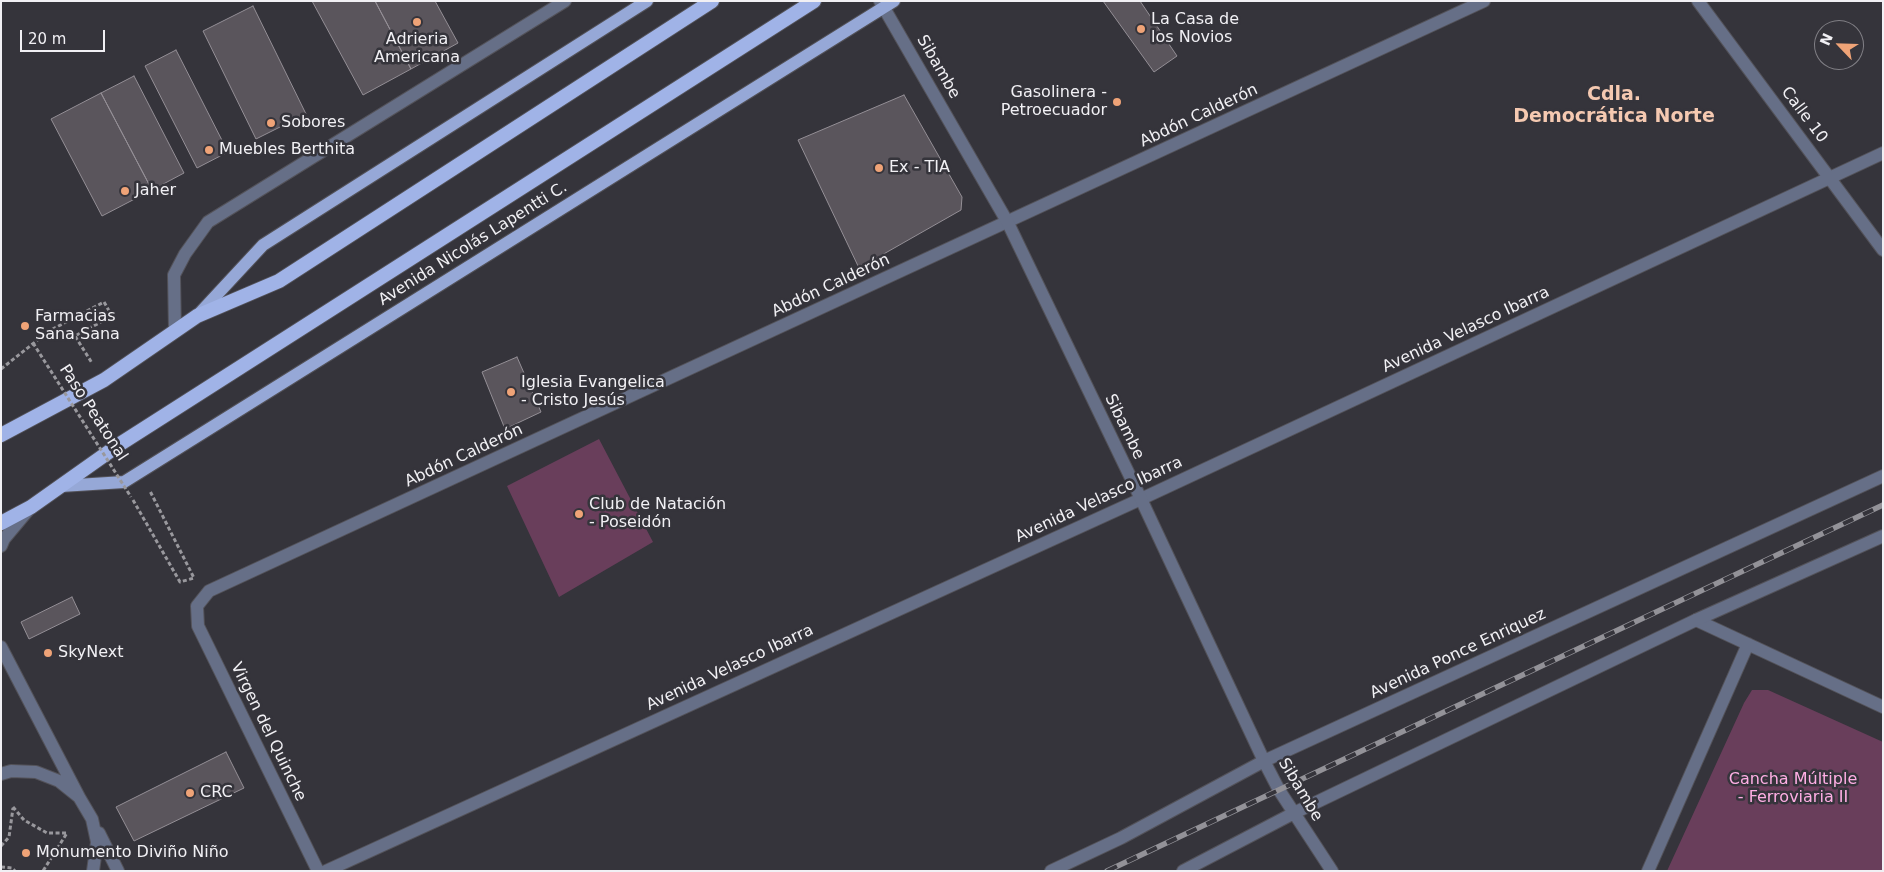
<!DOCTYPE html>
<html>
<head>
<meta charset="utf-8">
<style>
	body { margin:0 }
	#map { position:relative; width:1884px; height:872px; overflow:hidden; background:#35343b; font-family:"DejaVu Sans",sans-serif }
	canvas { display:block }
	.frame { position:absolute; inset:0; border:2px solid #f1f0f4; pointer-events:none }
	.north { position:absolute; left:1814px; top:20px; width:50px; height:50px; box-sizing:border-box; background:#35343b; border:1px solid #807f85; border-radius:50%; rotate:294deg; font-size:14px; font-weight:700; line-height:20px; text-align:center; color:#f1f0f4 }
	.north::after { content:''; display:block; margin:auto; width:18px; height:22px; background:#efa377; clip-path:polygon(50% 0,100% 100%,50% 72%,0 100%) }
	.scale { position:absolute; left:20px; top:30px; width:85px; height:22px; box-sizing:border-box; border:2px solid #f1f0f4; border-top:0; padding-left:6px; font-size:15px; line-height:18px; white-space:nowrap; color:#f1f0f4; -webkit-text-stroke:4px #35343b; paint-order:stroke }
</style>
</head>
<body>
<div id="map">
<canvas width="1884" height="872"></canvas>
<div class="frame"></div>
<div class="north">N</div>
<div class="scale">20 m</div>
</div>
<script>
const context = document.querySelector('canvas').getContext('2d');
context.lineJoin = 'round';
function fillPath(path, color) { context.fillStyle = color; context.fill(path, 'evenodd'); }
const shape = rows => new Path2D(rows.map(r => 'M' + r).join(''));
function trace(path, color, width, dash) { context.strokeStyle = color; context.lineWidth = width; context.lineCap = dash ? 'butt' : 'round'; context.setLineDash(dash || []); context.stroke(path); }
function drawText(font, color, halo, rows, align = 'center') {
  context.font = font + ' "DejaVu Sans",sans-serif'; context.lineWidth = 5; context.setLineDash([]); context.textBaseline = 'middle'; context.strokeStyle = halo; context.fillStyle = color; for (const [text, x, y, turn = 0] of rows) {
    context.save(); context.translate(x, y); context.rotate((+turn || 0) * Math.PI / 180); context.textAlign = isNaN(turn) ? turn : align; if (halo) context.strokeText(text, 0, 0); context.fillText(text, 0, 0); context.restore();
  }
}
fillPath(shape([
	[599,439,653,542,559,597,507,486],
	[1752,690,1768,690,1883,742,1883,871,1667,871,1744,703]
]), '#693e5b');
const building = shape([
	[312,1,375,1,411,69,363,95,312,1],
	[375,1,435,1,458,43,411,69,375,1],
	[1103,1,1140,1,1177,56,1154,72,1103,1],
	[253,6,306,114,256,139,203,31,253,6],
	[176,50,228,152,197,168,145,66,176,50],
	[134,76,184,173,152,190,101,93,134,76],
	[101,93,152,190,102,216,51,119,101,93],
	[904,95,962,197,961,210,859,268,798,140,904,95],
	[517,357,541,412,505,429,482,372,517,357],
	[72,597,80,614,29,639,21,622,72,597],
	[226,752,244,788,134,841,116,807,226,752]
]);
fillPath(building, '#5a555c');
trace(building, '#948f96', 1);
const minor = shape([
	[1698,1,1883,250],
	[175,332,174,275,185,254,208,222,565,1],
	[1696,620,1883,707],
	[318,871,198,626,197,606,209,591,1484,1],
	[326,871,1141,499,1883,153],
	[1648,871,1748,644]
]);
const tertiary = shape([
	[880,1,1008,223,1141,499,1264,761,1279,790,1332,871],
	[1,546,4,539,30,508],
	[1,647,79,797],
	[1,774,11,771,36,772,59,781,79,797,92,819,97,842,93,871],
	[99,833,118,871],
	[1051,871,1121,838,1264,761,1883,476],
	[1183,871,1294,813,1696,620,1883,536]
]);
const primary = shape([
	[198,315,263,245,647,1],
	[61,486,124,482,894,1]
]);
const trunk = shape([
	[1,435,104,380,197,316,279,281,712,1],
	[1,523,31,507,120,444,814,1]
]);
trace(minor, '#535259', 14);
trace(tertiary, '#535259', 14);
trace(primary, '#535259', 14);
trace(trunk, '#535259', 16);
trace(shape([
	[1,369,49,331,104,302,112,316,75,336,92,363],
	[133,500,180,582,194,578,150,491],
	[13,807,24,820,47,833,67,833,43,871],
	[1,846,9,837,13,808],
	[1,867,12,868,15,871]
]), '#99989d', 3, [4, 2.5]);
trace(minor, '#666f87', 12);
trace(tertiary, '#666f87', 12);
trace(primary, '#96a8d7', 12);
trace(trunk, '#a0b3e7', 14);
const rail = shape([
	[1107,871,1883,505]
]);
trace(rail, '#939298', 5.5);
trace(rail, '#35343b', 4, [11]);
trace(shape([
	[33,343,131,497]
]), '#99989d', 3, [4, 2.5]);
for (const [x, y, r, color] of [
	[417,22,5,"#efa377"],
	[1141,29,5,"#efa377"],
	[1117,102,5,"#efa377"],
	[271,123,5,"#efa377"],
	[209,150,5,"#efa377"],
	[879,168,5,"#efa377"],
	[125,191,5,"#efa377"],
	[25,326,5,"#efa377"],
	[511,392,5,"#efa377"],
	[579,514,5,"#efa377"],
	[48,653,5,"#efa377"],
	[190,793,5,"#efa377"],
	[26,853,5,"#efa377"]
]) { const dot = new Path2D(); dot.arc(x, y, r, 0, 2 * Math.PI); context.fillStyle = color; context.fill(dot); trace(dot, '#35343b', 2); }
drawText('16px', '#f1f0f4', '#35343b', [
	["La Casa de",1151,20],
	["los Novios",1151,38],
	["Adrieria",417,40,"center"],
	["Americana",417,58,"center"],
	["Gasolinera -",1107,93,"right"],
	["Petroecuador",1107,111,"right"],
	["Sobores",281,123],
	["Muebles Berthita",219,150],
	["Ex - TIA",889,168],
	["Jaher",135,191],
	["Farmacias",35,317],
	["Sana Sana",35,335],
	["Iglesia Evangelica",521,383],
	["- Cristo Jesús",521,401],
	["Club de Natación",589,505],
	["- Poseidón",589,523],
	["SkyNext",58,653],
	["CRC",200,793],
	["Monumento Diviño Niño",36,853]
], 'left');
drawText('16px', '#f1f0f4', '#35343b', [
	["Sibambe",938,67,60],
	["Calle 10",1804,115,53],
	["Abdón Calderón",1199,116,-25],
	["Avenida Nicolás Lapentti C.",473,244,-32],
	["Abdón Calderón",831,286,-25],
	["Avenida Velasco Ibarra",1466,330,-25],
	["Paso Peatonal",93,413,57],
	["Sibambe",1124,427,64],
	["Abdón Calderón",464,456,-25],
	["Avenida Velasco Ibarra",1099,500,-25],
	["Avenida Ponce Enriquez",1458,654,-25],
	["Avenida Velasco Ibarra",730,668,-25],
	["Virgen del Quinche",268,732,64],
	["Sibambe",1300,790,59]
]);
drawText('16px', '#feaee4', '#35343b', [
	["Cancha Múltiple",1793,780],
	["- Ferroviaria II",1793,798]
]);
drawText('bold 19px', '#f5c9b1', '#35343b', [
	["Cdla.",1614,95],
	["Democrática Norte",1614,117]
]);
</script>
</body>
</html>
